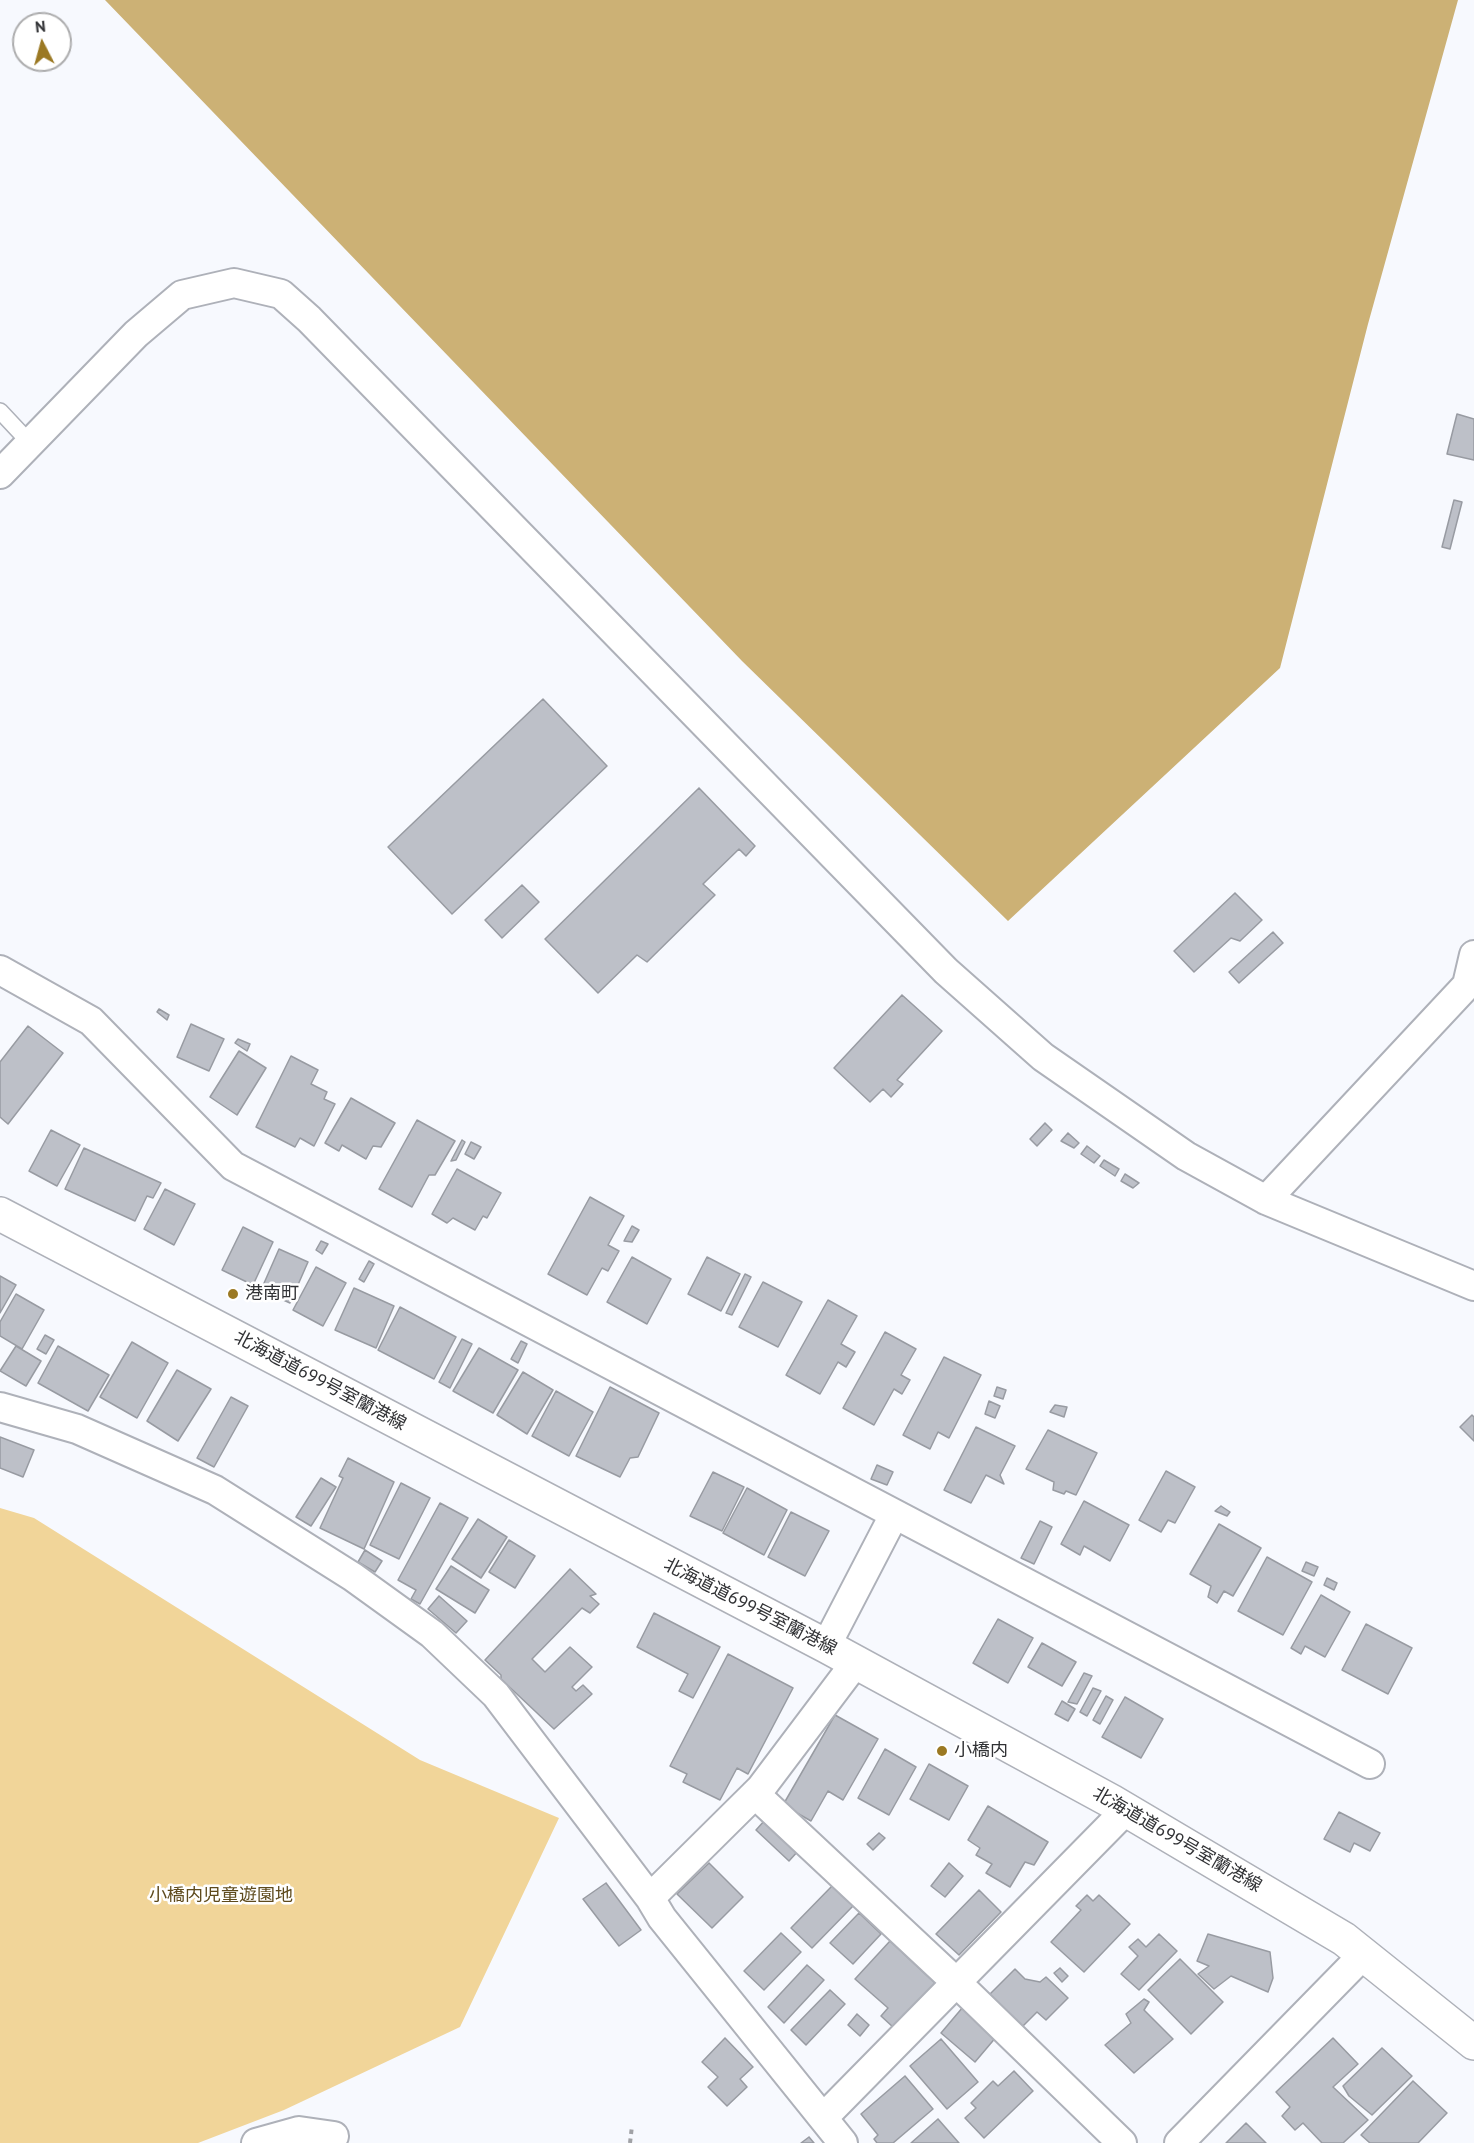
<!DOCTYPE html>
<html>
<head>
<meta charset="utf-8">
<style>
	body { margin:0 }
	#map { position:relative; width:1474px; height:2143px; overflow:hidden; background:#f7f9fe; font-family:"PT Sans",sans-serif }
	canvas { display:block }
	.north { position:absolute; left:12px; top:12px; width:60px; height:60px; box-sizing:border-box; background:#fff; border:2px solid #adadae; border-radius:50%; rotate:354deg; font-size:16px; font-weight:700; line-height:24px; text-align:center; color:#313235 }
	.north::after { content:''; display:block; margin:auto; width:21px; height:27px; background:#9b7923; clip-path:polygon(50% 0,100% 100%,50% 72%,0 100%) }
</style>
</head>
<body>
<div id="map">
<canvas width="1474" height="2143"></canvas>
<div class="north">N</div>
</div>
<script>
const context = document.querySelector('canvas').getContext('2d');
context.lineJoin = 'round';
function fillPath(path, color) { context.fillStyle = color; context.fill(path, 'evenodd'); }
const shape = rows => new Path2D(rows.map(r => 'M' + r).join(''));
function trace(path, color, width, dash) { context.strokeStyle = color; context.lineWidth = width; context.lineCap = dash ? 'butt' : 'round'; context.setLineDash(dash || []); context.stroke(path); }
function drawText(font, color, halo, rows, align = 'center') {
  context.font = font + ' "PT Sans","Noto Sans JP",sans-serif'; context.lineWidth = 5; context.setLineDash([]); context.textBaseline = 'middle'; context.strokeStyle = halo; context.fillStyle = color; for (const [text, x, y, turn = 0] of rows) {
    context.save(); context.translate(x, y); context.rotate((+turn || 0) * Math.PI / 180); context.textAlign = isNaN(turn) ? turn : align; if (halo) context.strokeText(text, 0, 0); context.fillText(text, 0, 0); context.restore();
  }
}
fillPath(shape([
	[0,1508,34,1518,420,1760,559,1818,460,2027,284,2110,198,2143,0,2143]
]), '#f1d599');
fillPath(shape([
	[105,0,1458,0,1368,324,1280,668,1008,921,742,661]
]), '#ccb175');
const building = shape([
	[1457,414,1474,419,1474,460,1447,454,1457,414],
	[1454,500,1462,502,1450,549,1442,547,1454,500],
	[543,699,607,766,452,914,388,847,543,699],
	[699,788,755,846,746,856,739,849,703,884,715,895,647,962,637,955,598,993,545,939,699,788],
	[522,885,539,902,502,938,485,920,522,885],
	[1235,893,1262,920,1240,941,1231,938,1194,972,1174,951,1235,893],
	[1273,932,1283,943,1239,983,1229,972,1273,932],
	[902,995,942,1031,897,1080,903,1084,891,1097,883,1089,870,1102,834,1068,902,995],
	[159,1009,169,1015,167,1020,157,1012,159,1009],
	[191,1024,224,1039,209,1071,177,1057,191,1024],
	[28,1026,63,1053,8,1124,0,1117,0,1062,28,1026],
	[238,1039,250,1044,247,1051,235,1043,238,1039],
	[239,1051,266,1068,237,1115,210,1097,239,1051],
	[291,1056,318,1070,311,1084,327,1092,324,1099,335,1104,314,1146,300,1138,295,1147,256,1127,291,1056],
	[351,1098,395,1123,381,1147,373,1146,366,1159,342,1145,339,1151,325,1143,351,1098],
	[417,1120,455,1141,435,1175,429,1175,412,1207,379,1189,417,1120],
	[1045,1123,1052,1130,1037,1146,1030,1139,1045,1123],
	[51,1130,80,1145,57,1186,29,1171,51,1130],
	[1068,1133,1079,1143,1074,1148,1061,1141,1068,1133],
	[462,1140,465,1142,456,1160,451,1161,462,1140],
	[471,1142,481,1147,474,1159,465,1154,471,1142],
	[1087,1146,1100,1156,1094,1163,1081,1154,1087,1146],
	[84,1148,161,1183,153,1198,147,1196,135,1221,65,1189,84,1148],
	[1104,1160,1119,1169,1115,1176,1100,1166,1104,1160],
	[457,1169,501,1193,487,1218,483,1216,475,1230,453,1218,447,1223,432,1214,457,1169],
	[1125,1174,1139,1183,1133,1188,1121,1181,1125,1174],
	[165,1189,195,1204,174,1245,144,1229,165,1189],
	[590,1197,624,1216,608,1245,619,1251,608,1271,602,1268,587,1295,548,1274,590,1197],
	[632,1226,639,1230,632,1242,624,1241,632,1226],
	[243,1227,273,1242,253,1285,222,1270,243,1227],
	[321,1241,328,1244,322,1254,316,1250,321,1241],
	[279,1249,308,1262,290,1303,261,1290,279,1249],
	[632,1257,671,1279,647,1324,607,1302,632,1257],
	[707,1257,740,1274,721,1311,688,1294,707,1257],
	[369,1261,374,1264,364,1282,359,1279,369,1261],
	[316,1267,346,1283,323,1326,293,1310,316,1267],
	[745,1274,751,1277,732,1315,726,1313,745,1274],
	[0,1276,16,1285,0,1313,0,1276],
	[763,1282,802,1302,778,1347,739,1327,763,1282],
	[354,1288,394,1306,376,1348,335,1330,354,1288],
	[16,1294,44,1310,22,1349,0,1336,0,1322,16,1294],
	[828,1300,857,1316,841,1344,855,1352,846,1367,838,1362,820,1394,786,1375,828,1300],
	[400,1307,456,1337,434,1379,378,1350,400,1307],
	[885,1332,916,1349,901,1375,910,1380,902,1394,894,1389,874,1425,843,1408,885,1332],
	[45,1335,54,1340,46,1354,37,1349,45,1335],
	[462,1339,472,1344,450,1388,439,1382,462,1339],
	[521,1341,527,1344,518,1363,511,1359,521,1341],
	[132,1342,168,1363,137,1418,100,1397,132,1342],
	[16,1346,41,1361,26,1386,0,1371,16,1346],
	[58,1346,109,1375,88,1411,38,1383,58,1346],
	[479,1348,518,1370,493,1413,453,1391,479,1348],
	[944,1357,981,1375,949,1438,938,1432,930,1449,903,1435,944,1357],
	[177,1370,211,1389,178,1441,147,1421,177,1370],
	[523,1372,553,1390,527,1434,497,1415,523,1372],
	[610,1387,659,1413,638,1457,630,1458,620,1477,576,1456,610,1387],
	[997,1387,1006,1390,1003,1399,994,1396,997,1387],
	[556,1391,593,1412,569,1456,532,1436,556,1391],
	[231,1397,248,1406,214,1467,197,1458,231,1397],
	[989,1401,1000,1406,995,1418,985,1414,989,1401],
	[1055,1405,1067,1407,1064,1417,1050,1412,1055,1405],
	[1472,1415,1474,1417,1474,1441,1460,1427,1472,1415],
	[976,1427,1015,1446,1000,1475,1004,1484,986,1475,971,1503,944,1490,976,1427],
	[1048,1430,1097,1453,1076,1495,1066,1491,1064,1494,1053,1490,1054,1482,1026,1469,1048,1430],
	[0,1437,34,1450,23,1477,0,1468,0,1437],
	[348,1458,394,1482,364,1549,320,1528,343,1478,339,1476,348,1458],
	[877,1465,893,1472,887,1485,871,1479,877,1465],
	[1166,1471,1195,1487,1175,1523,1168,1520,1161,1532,1139,1520,1166,1471],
	[713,1472,744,1487,722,1531,690,1516,713,1472],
	[321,1478,336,1487,311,1526,296,1517,321,1478],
	[401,1483,430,1498,399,1559,370,1545,401,1483],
	[747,1488,787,1510,764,1555,723,1533,747,1488],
	[1084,1501,1129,1525,1110,1561,1084,1546,1080,1555,1061,1544,1084,1501],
	[440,1503,468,1518,420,1604,411,1599,416,1590,398,1580,440,1503],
	[1221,1506,1230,1512,1227,1516,1215,1511,1221,1506],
	[791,1512,829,1531,805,1576,768,1557,791,1512],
	[478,1519,507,1537,481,1578,452,1559,478,1519],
	[1040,1521,1052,1527,1034,1564,1021,1558,1040,1521],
	[1219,1524,1261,1548,1233,1596,1224,1591,1217,1603,1208,1597,1211,1586,1190,1574,1219,1524],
	[509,1540,535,1556,515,1588,489,1572,509,1540],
	[365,1550,382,1561,375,1572,358,1562,365,1550],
	[1267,1557,1312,1582,1283,1635,1238,1611,1267,1557],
	[1306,1562,1318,1567,1314,1576,1302,1571,1306,1562],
	[451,1566,489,1590,475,1613,436,1589,451,1566],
	[570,1569,596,1594,590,1596,599,1604,590,1613,582,1608,532,1659,545,1672,570,1647,592,1667,572,1687,576,1691,583,1685,592,1694,554,1729,501,1679,501,1675,485,1660,570,1569],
	[1327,1578,1337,1583,1334,1590,1324,1585,1327,1578],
	[1321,1595,1350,1612,1325,1657,1305,1646,1301,1654,1291,1648,1321,1595],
	[439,1596,467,1621,456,1633,428,1609,439,1596],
	[654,1613,720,1647,693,1698,679,1691,688,1674,637,1647,654,1613],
	[998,1619,1033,1638,1008,1683,973,1663,998,1619],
	[1366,1624,1412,1648,1388,1694,1342,1670,1366,1624],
	[1042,1643,1076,1662,1062,1686,1028,1667,1042,1643],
	[728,1654,793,1688,748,1774,737,1768,720,1800,683,1782,687,1774,670,1766,728,1654],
	[1084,1673,1092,1676,1077,1704,1068,1702,1084,1673],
	[1093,1688,1101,1691,1087,1716,1080,1712,1093,1688],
	[1106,1696,1113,1700,1100,1724,1093,1720,1106,1696],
	[1125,1697,1163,1719,1141,1758,1102,1737,1125,1697],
	[1062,1701,1075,1709,1068,1721,1055,1714,1062,1701],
	[835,1715,878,1739,843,1800,828,1791,811,1821,783,1805,835,1715],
	[885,1749,916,1767,889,1815,858,1798,885,1749],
	[929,1764,968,1786,949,1820,910,1799,929,1764],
	[988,1806,1048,1842,1034,1865,1025,1862,1010,1887,986,1873,992,1864,976,1855,980,1848,968,1840,988,1806],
	[1339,1812,1380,1833,1370,1851,1354,1843,1350,1852,1324,1839,1339,1812],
	[765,1820,799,1850,789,1861,756,1830,765,1820],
	[879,1833,885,1838,873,1850,867,1844,879,1833],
	[709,1863,743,1897,712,1928,677,1894,709,1863],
	[949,1863,963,1876,945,1897,931,1886,949,1863],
	[606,1883,641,1930,619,1946,583,1899,606,1883],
	[832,1886,853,1906,812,1948,791,1928,832,1886],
	[979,1890,1001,1912,959,1955,936,1934,979,1890],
	[1087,1895,1093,1901,1099,1895,1130,1924,1084,1972,1051,1942,1081,1910,1076,1906,1087,1895],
	[859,1913,881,1934,853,1964,830,1943,859,1913],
	[781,1933,801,1952,764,1990,744,1971,781,1933],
	[1159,1934,1177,1951,1139,1990,1121,1974,1138,1956,1129,1947,1138,1939,1146,1947,1159,1934],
	[1208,1934,1270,1952,1273,1978,1268,1992,1231,1976,1214,1989,1198,1974,1209,1966,1197,1961,1208,1934],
	[890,1941,935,1983,894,2028,881,2016,888,2008,855,1979,890,1941],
	[1180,1959,1223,2002,1191,2034,1148,1990,1180,1959],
	[807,1965,824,1980,784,2023,768,2007,807,1965],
	[1060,1968,1068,1976,1062,1982,1054,1973,1060,1968],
	[1015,1969,1025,1979,1040,1982,1046,1977,1068,1998,1046,2020,1037,2012,1021,2028,988,1996,1015,1969],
	[830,1990,845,2004,806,2045,791,2030,830,1990],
	[1144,1999,1149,2002,1144,2010,1173,2039,1134,2073,1105,2045,1131,2023,1126,2014,1144,1999],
	[963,2007,997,2036,975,2062,941,2033,963,2007],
	[857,2014,869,2025,860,2036,848,2025,857,2014],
	[725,2038,753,2067,740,2079,747,2087,727,2106,708,2087,718,2077,702,2062,725,2038],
	[1333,2038,1358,2064,1333,2087,1368,2120,1343,2143,1322,2143,1303,2123,1295,2130,1282,2116,1290,2107,1276,2092,1333,2038],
	[941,2039,978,2082,947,2109,910,2066,941,2039],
	[1382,2048,1412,2076,1372,2115,1349,2096,1343,2086,1382,2048],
	[1014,2071,1033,2091,984,2138,965,2118,976,2108,971,2103,993,2081,998,2086,1014,2071],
	[905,2076,933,2109,893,2143,877,2143,874,2139,878,2135,861,2114,905,2076],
	[1413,2081,1447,2113,1418,2143,1370,2143,1361,2135,1413,2081],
	[938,2119,959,2143,911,2143,938,2119],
	[1246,2123,1266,2143,1226,2143,1246,2123],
	[809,2137,814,2143,801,2143,809,2137]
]);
fillPath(building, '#bdc0c8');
trace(building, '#989ba2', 1.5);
const service = shape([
	[0,411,30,443]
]);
const minor = shape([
	[0,474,136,334,182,295,234,283,281,294,309,319,946,971,1043,1057,1186,1156,1266,1200,1474,1286],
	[0,970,91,1021,233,1166,1370,1764],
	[1266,1200,1467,985,1474,955],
	[0,1407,77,1429,215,1490,353,1577,432,1634,496,1695,650,1898,662,1918,843,2143],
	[826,1646,894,1515],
	[755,1794,956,1982,1122,2143],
	[650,1898,761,1788,856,1662],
	[823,2118,1126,1810],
	[256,2143,299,2131,334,2136],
	[1179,2143,1364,1954]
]);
const secondary = shape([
	[0,1214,826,1646,1111,1801,1344,1939,1474,2043]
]);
trace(service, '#aeb1b9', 18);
trace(minor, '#aeb1b9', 32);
trace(secondary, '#aeb1b9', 36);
trace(shape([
	[630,2143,632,2126]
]), '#a1a2a6', 4, [4.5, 4.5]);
trace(service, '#fff', 15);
trace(minor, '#fff', 28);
trace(secondary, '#fff', 33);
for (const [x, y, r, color] of [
	[233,1294,6,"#9b7923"],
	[942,1751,6,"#9b7923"]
]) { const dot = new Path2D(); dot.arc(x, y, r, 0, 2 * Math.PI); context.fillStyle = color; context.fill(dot); trace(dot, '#fff', 2); }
drawText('18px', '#313235', '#fff', [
	["港南町",245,1294],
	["小橋内",954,1751]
], 'left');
drawText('18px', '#313235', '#fff', [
	["北海道道699号室蘭港線",320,1381,28],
	["北海道道699号室蘭港線",750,1607,27],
	["北海道道699号室蘭港線",1177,1840,30]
]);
drawText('18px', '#5e4a1c', '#fff', [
	["小橋内児童遊園地",221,1896]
]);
</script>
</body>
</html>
